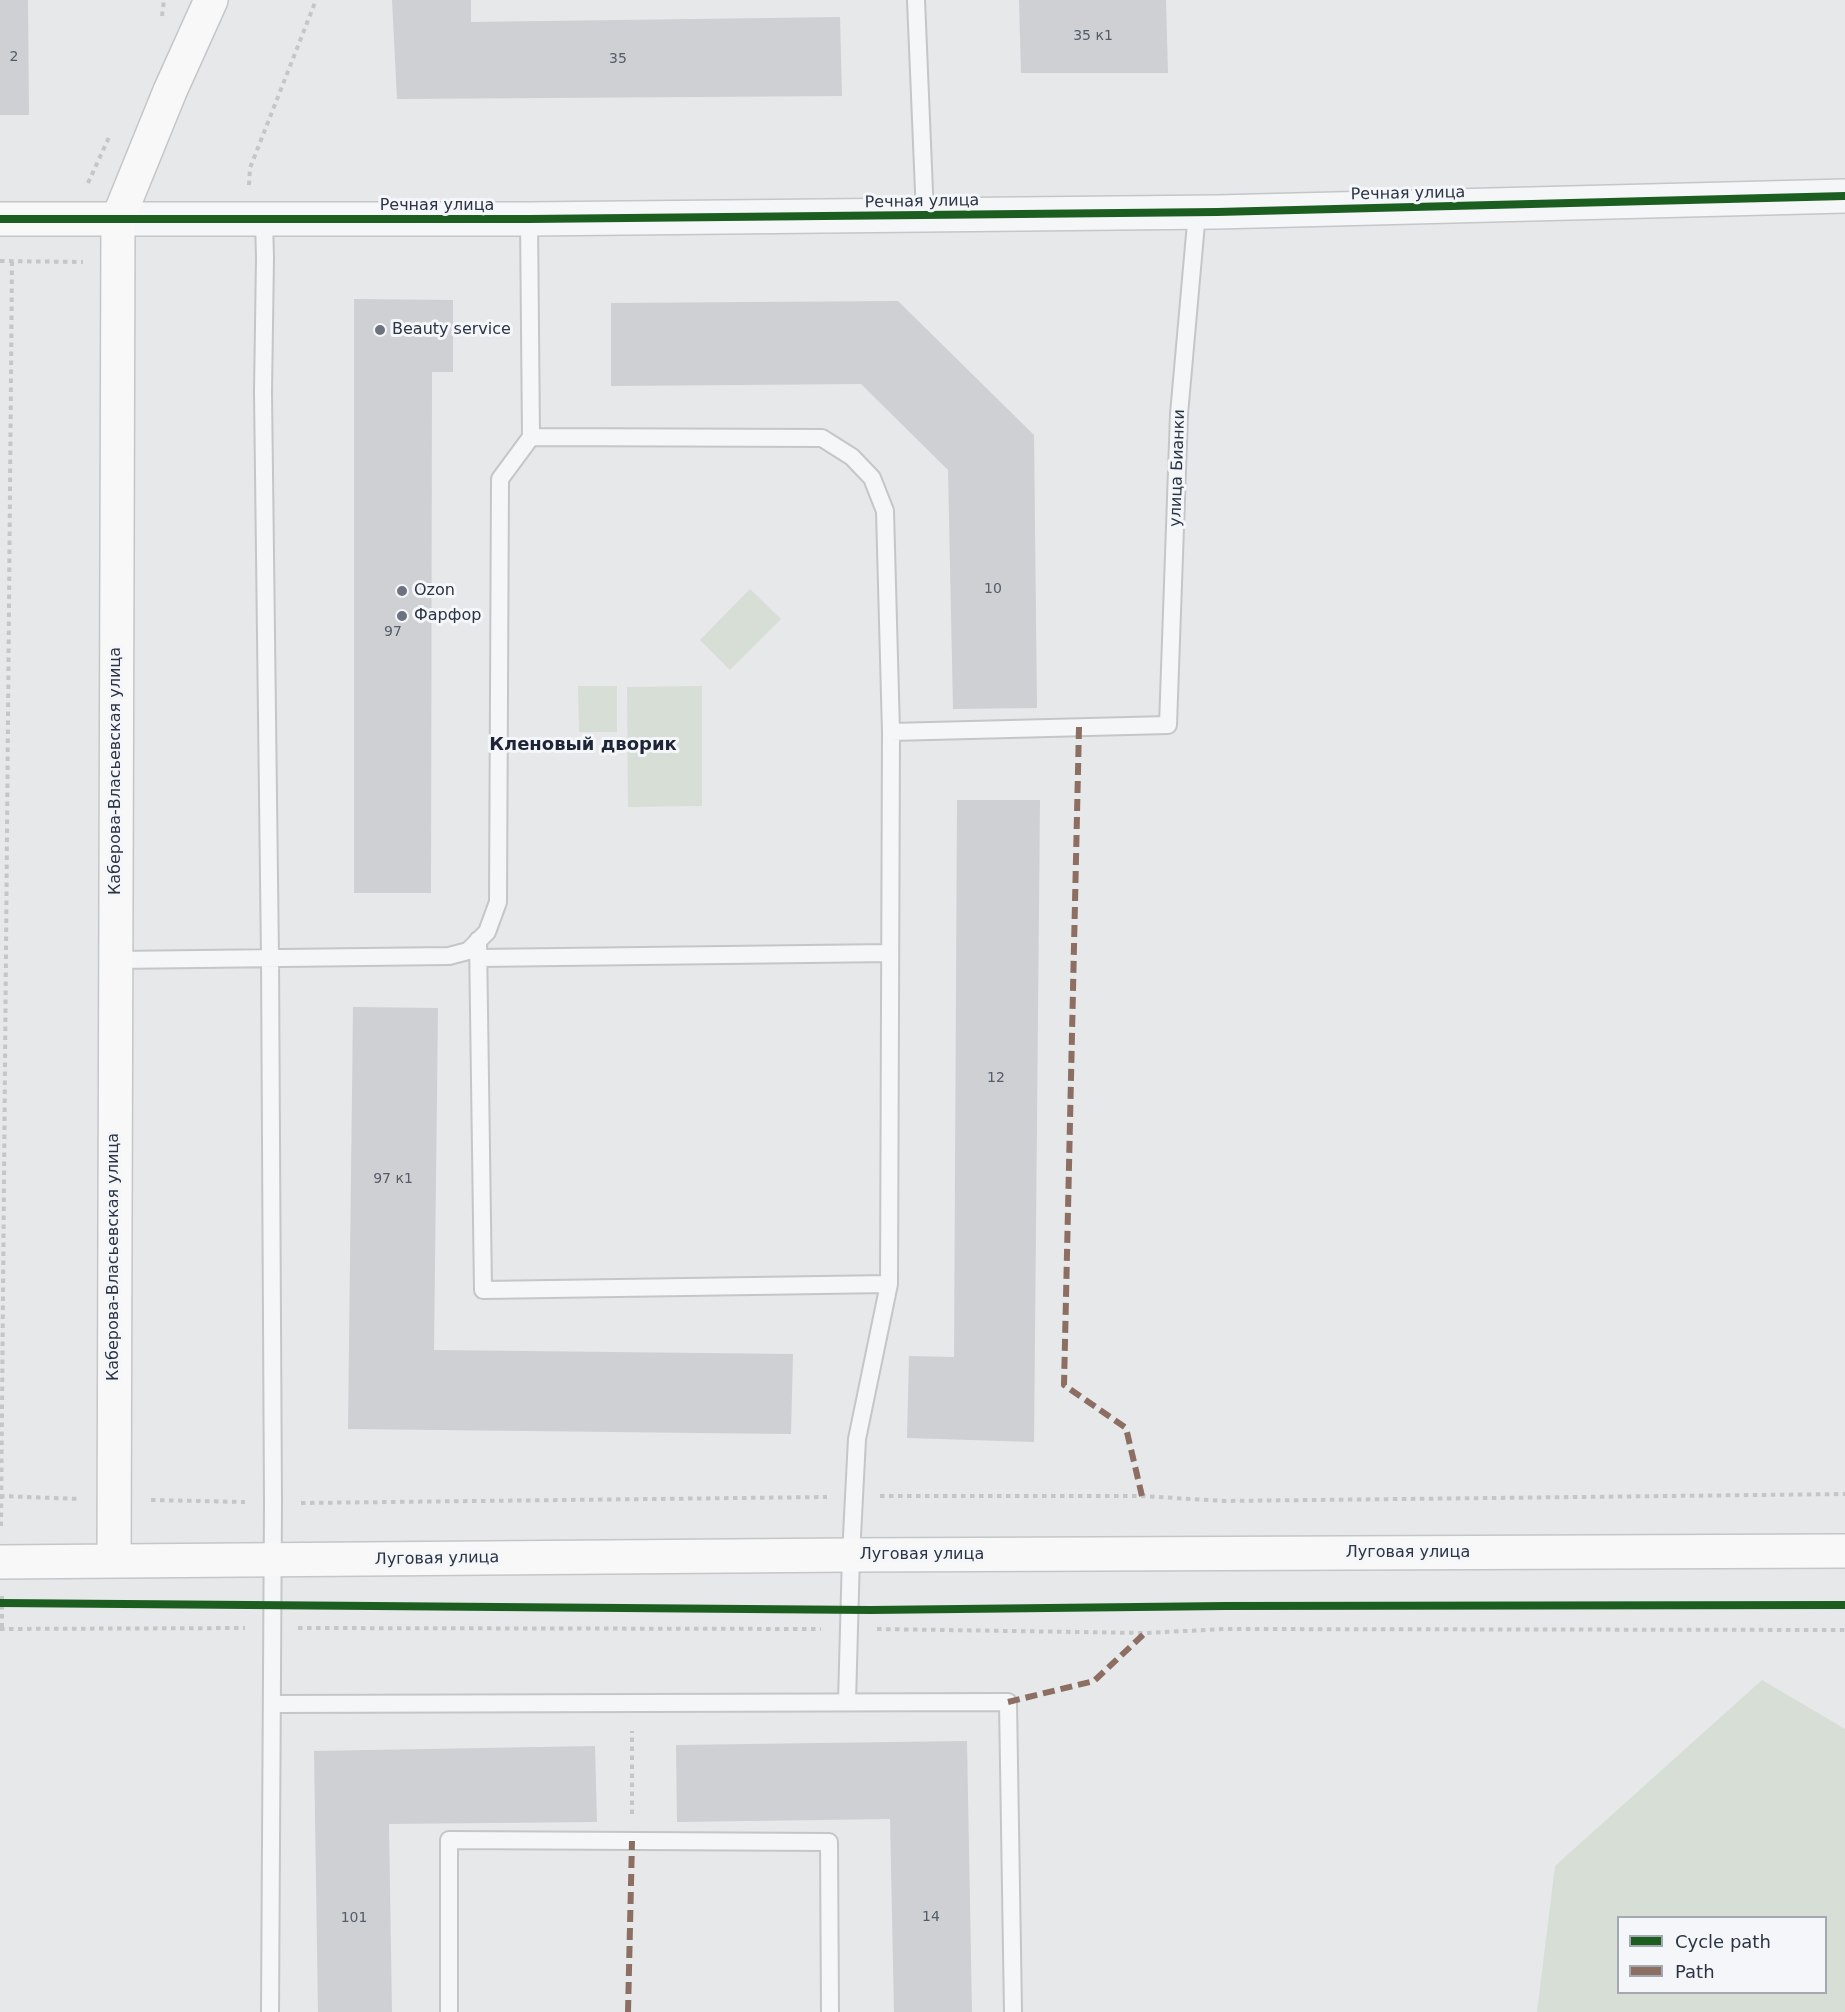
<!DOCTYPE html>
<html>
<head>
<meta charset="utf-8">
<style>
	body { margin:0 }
	#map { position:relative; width:1845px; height:2012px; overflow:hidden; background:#e6e8ea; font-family:"DejaVu Sans",sans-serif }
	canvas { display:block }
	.legend { position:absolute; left:1617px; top:1916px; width:210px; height:78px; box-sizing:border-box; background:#f4f6f9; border:2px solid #a4a8b1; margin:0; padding:8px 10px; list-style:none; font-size:18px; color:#2b3445 }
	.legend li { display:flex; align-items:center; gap:12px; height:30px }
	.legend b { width:30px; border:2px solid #a4a8b1 }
</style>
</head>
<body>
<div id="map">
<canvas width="1845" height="2012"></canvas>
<ul class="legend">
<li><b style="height:8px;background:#1b5e20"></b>Cycle path</li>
<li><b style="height:8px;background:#8d6e63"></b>Path</li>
</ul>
</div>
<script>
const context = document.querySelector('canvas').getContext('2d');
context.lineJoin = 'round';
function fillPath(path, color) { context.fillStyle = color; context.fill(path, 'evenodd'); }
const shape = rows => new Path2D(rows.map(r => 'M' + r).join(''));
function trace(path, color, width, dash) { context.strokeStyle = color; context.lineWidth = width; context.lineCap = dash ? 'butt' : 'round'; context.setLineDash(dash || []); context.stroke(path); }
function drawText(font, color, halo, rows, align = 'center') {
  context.font = font + ' "DejaVu Sans",sans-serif'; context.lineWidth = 6; context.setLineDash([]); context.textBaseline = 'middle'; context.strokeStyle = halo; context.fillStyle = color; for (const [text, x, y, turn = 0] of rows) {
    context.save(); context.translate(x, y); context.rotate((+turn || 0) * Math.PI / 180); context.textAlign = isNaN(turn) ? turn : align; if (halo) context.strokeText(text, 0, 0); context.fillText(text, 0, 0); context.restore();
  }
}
fillPath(shape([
	[750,589,781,619,730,670,700,640],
	[578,686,617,686,617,732,579,732],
	[702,686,702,806,628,807,627,687],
	[1762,1680,1845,1729,1845,2012,1537,2012,1555,1866],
	[1618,1918,1826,1918,1826,1992,1618,1992]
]), '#d6ded6');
fillPath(shape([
	[0,0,28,0,29,115,0,115],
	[392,0,471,0,471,22,840,17,842,96,397,99],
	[1019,0,1166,0,1168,73,1021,73],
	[354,299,453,300,453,372,432,372,431,893,354,893],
	[898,301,1034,435,1037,708,953,709,948,470,861,384,611,386,611,303],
	[957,800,1040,800,1034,1442,907,1438,909,1356,954,1357],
	[353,1007,438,1008,434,1350,793,1354,791,1434,348,1429],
	[967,1741,972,2012,894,2012,890,1819,677,1822,676,1745],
	[595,1746,597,1822,389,1824,392,2012,318,2012,314,1751]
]), '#ced0d3');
const lane = shape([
	[916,0,925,215],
	[264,219,265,258,263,392,270,958,273,1503,270,2012],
	[529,219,531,437,822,438,852,457,872,478,885,511,891,732,889,1284,857,1439,851,1555,847,1702],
	[891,732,1168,725,1179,414,1197,212],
	[478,940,483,1290,889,1284],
	[478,958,890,953],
	[115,960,449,956,468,951,487,932,498,902,500,479,531,437],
	[272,1704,1008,1702,1013,2012],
	[449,2012,449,1840,829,1842,830,2012]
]);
const street = shape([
	[118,219,529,219,1217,212,1845,196]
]);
const secondary = shape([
	[0,219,118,219],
	[114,1561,118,219,170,91,211,0],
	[0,1562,851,1555,1845,1551]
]);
trace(lane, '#c4c6c8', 20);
trace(street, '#c4c6c8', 36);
trace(secondary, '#c4c6c8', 36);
trace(shape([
	[162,16,164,0],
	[88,183,110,135],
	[249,185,250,168,316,0],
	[0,261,83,262],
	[0,1496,80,1499],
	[880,1496,1142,1496,1224,1501,1845,1494],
	[151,1500,245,1502],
	[301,1503,827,1497],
	[1,1526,12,261],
	[2,1596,2,1629],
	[298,1628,821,1629],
	[0,1629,245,1628],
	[877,1629,1145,1633,1225,1629,1845,1630],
	[632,1814,632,1731]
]), '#c5c6ca', 4, [4.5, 4.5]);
trace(lane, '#f5f6f7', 16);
trace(street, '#f5f6f7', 33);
trace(secondary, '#f8f8f8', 33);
trace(shape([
	[1079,727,1064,1385,1126,1428,1142,1496],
	[1008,1702,1094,1681,1145,1633],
	[628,2012,632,1841]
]), '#8d6e63', 6, [12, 6]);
trace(shape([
	[0,219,529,219,1217,212,1845,196],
	[0,1603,871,1610,1225,1606,1845,1605]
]), '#1b5e20', 8);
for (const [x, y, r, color] of [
	[380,330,6,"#6c737f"],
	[402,591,6,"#6c737f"],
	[402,616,6,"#6c737f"]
]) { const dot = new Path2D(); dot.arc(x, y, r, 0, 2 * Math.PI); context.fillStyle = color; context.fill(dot); trace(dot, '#f4f6f9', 2); }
drawText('14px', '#545c69', null, [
	["35 к1",1093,36],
	["2",14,57],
	["35",618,59],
	["10",993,589],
	["97",393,632],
	["12",996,1078],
	["97 к1",393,1179],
	["14",931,1917],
	["101",354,1918]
]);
drawText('16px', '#2b3445', '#f4f6f9', [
	["Речная улица",1408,194,-1],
	["Речная улица",922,202,-1],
	["Речная улица",437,206],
	["улица Бианки",1178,468,-88],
	["Каберова-Власьевская улица",116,771,-90],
	["Каберова-Власьевская улица",114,1257,-90],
	["Луговая улица",1408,1553],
	["Луговая улица",922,1555],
	["Луговая улица",437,1559,-1]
]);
drawText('16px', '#2b3445', '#f4f6f9', [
	["Beauty service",392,330],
	["Ozon",414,591],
	["Фарфор",414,616]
], 'left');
drawText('bold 18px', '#1d2536', '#f4f6f9', [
	["Кленовый дворик",583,745]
]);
</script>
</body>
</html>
